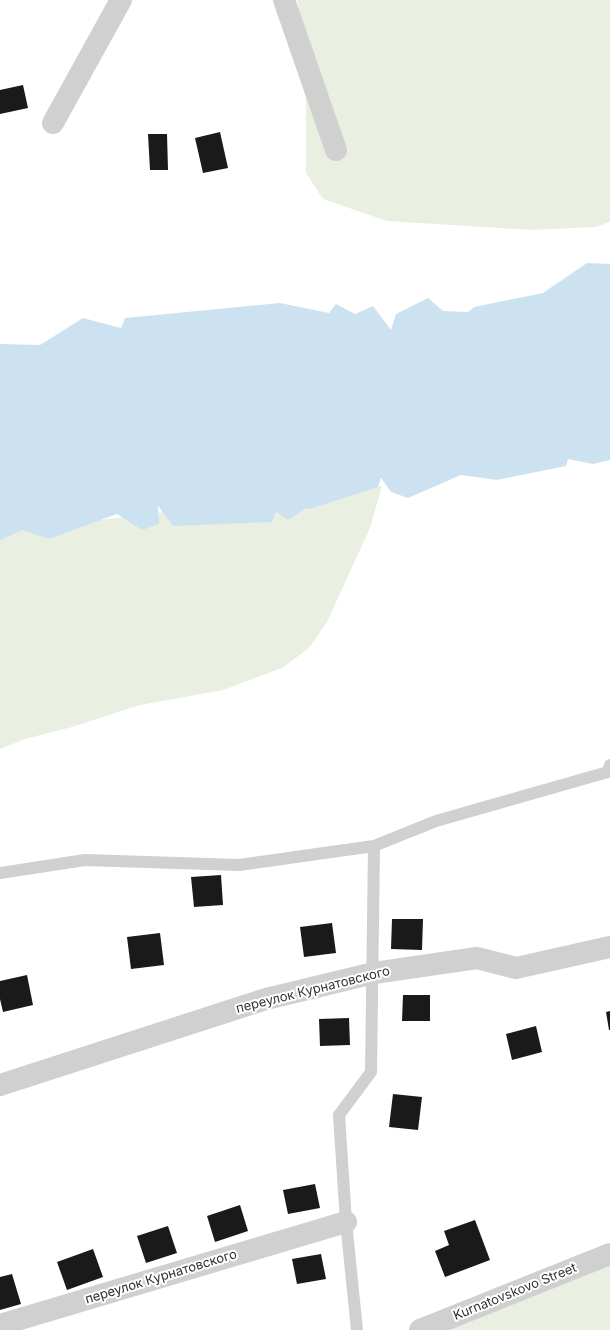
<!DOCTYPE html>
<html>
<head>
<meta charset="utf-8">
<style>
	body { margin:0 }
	canvas { display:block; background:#fff }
</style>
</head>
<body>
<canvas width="610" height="1330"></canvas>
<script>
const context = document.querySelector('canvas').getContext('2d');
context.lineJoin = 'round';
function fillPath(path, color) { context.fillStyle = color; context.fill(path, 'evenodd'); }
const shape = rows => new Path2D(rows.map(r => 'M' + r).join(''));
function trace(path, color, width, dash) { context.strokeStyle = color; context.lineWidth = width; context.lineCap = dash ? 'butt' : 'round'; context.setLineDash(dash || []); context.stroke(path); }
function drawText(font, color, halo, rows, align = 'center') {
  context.font = font + ' Inter,sans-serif'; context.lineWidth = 4; context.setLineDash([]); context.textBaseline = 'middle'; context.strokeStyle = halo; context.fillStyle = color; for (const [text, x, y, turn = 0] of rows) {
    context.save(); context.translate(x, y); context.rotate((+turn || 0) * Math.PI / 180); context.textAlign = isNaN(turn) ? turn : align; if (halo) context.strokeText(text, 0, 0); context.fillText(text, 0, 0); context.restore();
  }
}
fillPath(shape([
	[297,0,610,0,610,222,595,227,531,230,387,221,323,199,306,173,306,47],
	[382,486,370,528,327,622,309,648,282,668,223,690,140,705,72,727,25,739,0,749,0,532],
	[610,1254,610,1330,420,1330]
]), '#e9f0e1');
fillPath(shape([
	[587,263,610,264,610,460,593,464,568,459,566,466,497,480,461,475,408,498,391,492,381,478,378,487,310,509,307,508,288,520,276,512,272,522,173,526,158,506,159,524,142,530,117,514,49,539,22,530,0,540,0,344,40,345,83,318,121,328,125,318,280,303,329,313,336,304,355,314,373,306,391,330,396,314,428,298,443,311,468,312,474,307,543,293]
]), '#cde2f0');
fillPath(shape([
	[23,85,28,108,0,114,0,90],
	[220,132,228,168,203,173,195,138],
	[148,134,167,134,168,170,150,170],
	[221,875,223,905,194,907,191,877],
	[392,919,423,919,422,950,391,949],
	[332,923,336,953,304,957,300,927],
	[160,933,164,965,131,969,127,937],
	[27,975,33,1005,3,1012,0,999,0,981],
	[403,995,430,995,430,1021,402,1021],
	[610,1011,610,1030,609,1030,606,1012],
	[349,1018,350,1045,320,1046,319,1019],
	[536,1026,542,1052,512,1060,506,1034],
	[393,1094,422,1097,418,1130,389,1127],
	[315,1184,320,1208,288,1214,283,1190],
	[240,1205,248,1231,215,1242,207,1216],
	[475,1220,490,1260,445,1277,435,1251,449,1245,444,1231],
	[168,1226,177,1253,146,1263,137,1236],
	[93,1249,103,1277,67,1290,57,1262],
	[321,1254,326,1279,297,1284,292,1259],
	[12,1274,21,1304,0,1310,0,1277]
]), '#1a1a1a');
trace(shape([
	[0,873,85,860,239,865,374,846,436,821,608,772,610,765],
	[357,1330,346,1222,339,1115,371,1072,374,846]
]), '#d0d0d0', 12);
trace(shape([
	[284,0,336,150],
	[53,123,121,0],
	[0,1085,266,999,374,973,477,958,516,968,610,947],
	[0,1325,346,1222],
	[420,1330,610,1254]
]), '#d0d0d0', 22);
drawText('13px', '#333', '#fff', [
	["переулок Курнатовского",313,990,-14],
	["переулок Курнатовского",161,1277,-17],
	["Kurnatovskovo Street",515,1292,-22]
]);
</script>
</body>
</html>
